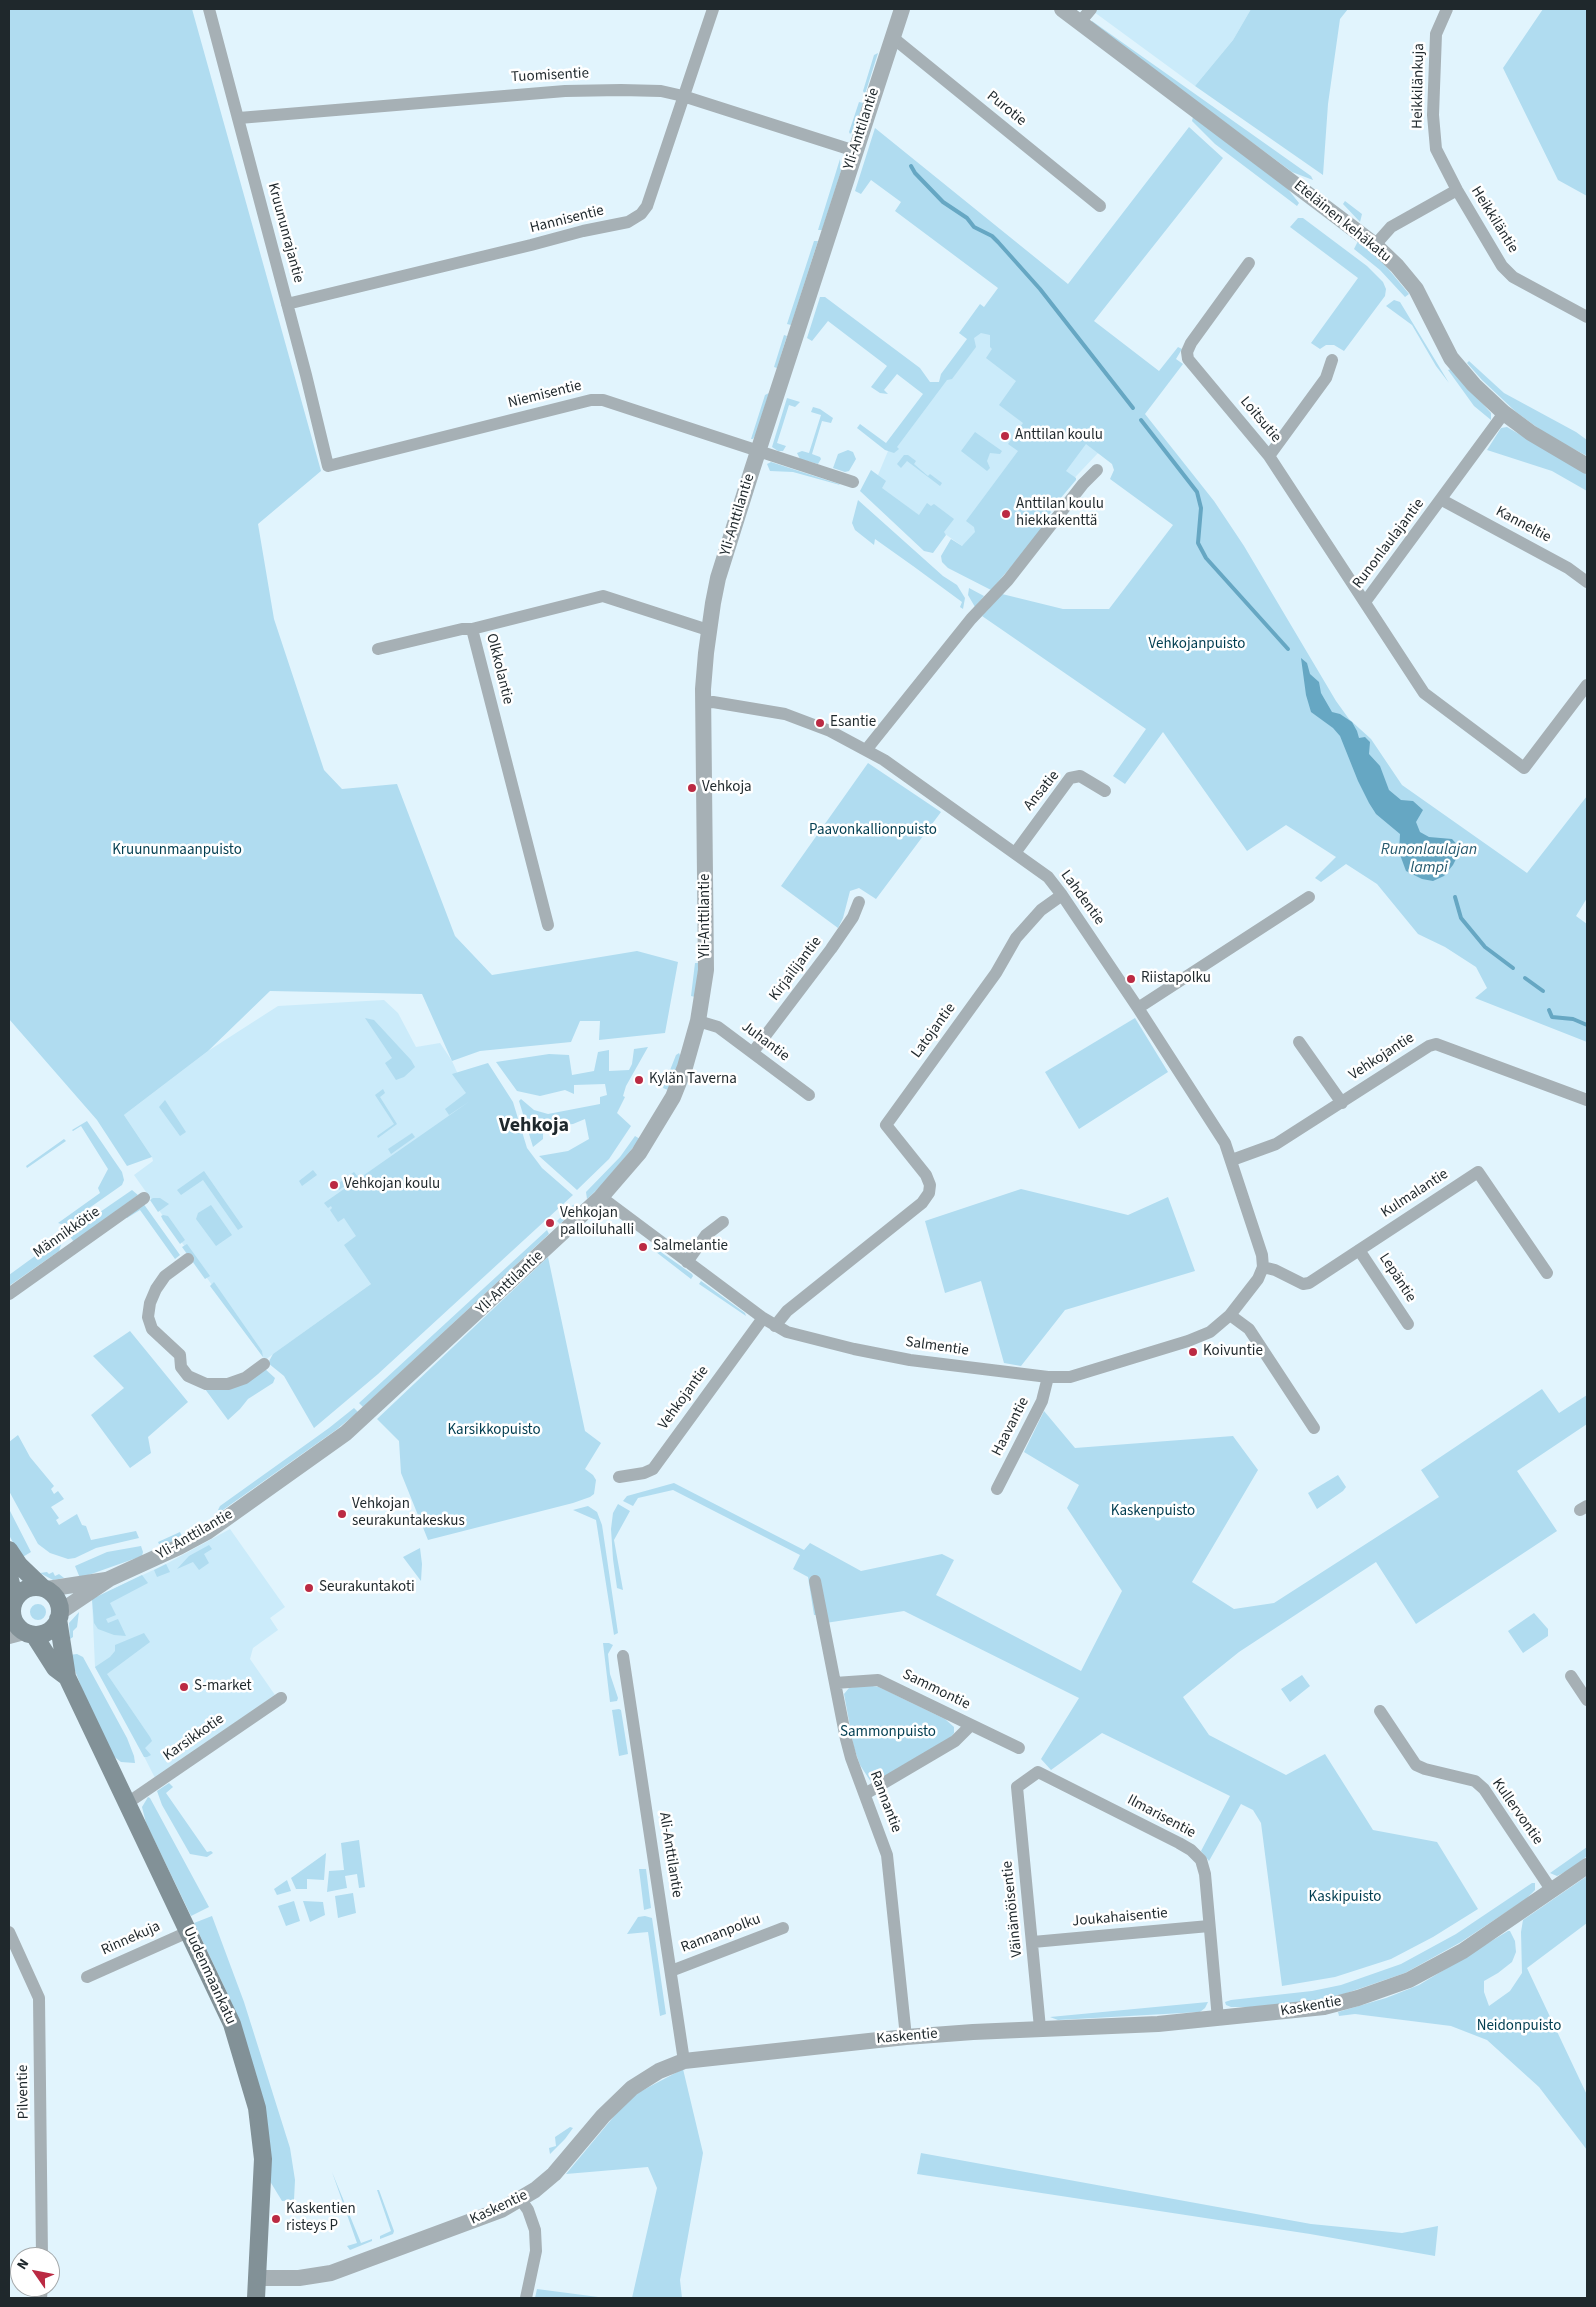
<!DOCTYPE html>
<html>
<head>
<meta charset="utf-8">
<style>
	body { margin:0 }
	#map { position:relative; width:1596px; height:2307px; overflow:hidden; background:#e1f4fd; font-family:"Source Sans 3",sans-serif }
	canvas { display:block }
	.frame { position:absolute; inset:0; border:10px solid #1f282c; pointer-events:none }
	.north { position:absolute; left:10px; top:2247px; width:50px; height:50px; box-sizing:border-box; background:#fff; border:1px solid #a5a9ab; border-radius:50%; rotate:303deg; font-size:14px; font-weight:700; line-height:20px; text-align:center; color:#1f282c }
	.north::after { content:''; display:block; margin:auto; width:18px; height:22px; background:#bb2a43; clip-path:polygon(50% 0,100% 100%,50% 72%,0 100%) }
</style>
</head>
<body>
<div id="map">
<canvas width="1596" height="2307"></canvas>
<div class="frame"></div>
<div class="north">N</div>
</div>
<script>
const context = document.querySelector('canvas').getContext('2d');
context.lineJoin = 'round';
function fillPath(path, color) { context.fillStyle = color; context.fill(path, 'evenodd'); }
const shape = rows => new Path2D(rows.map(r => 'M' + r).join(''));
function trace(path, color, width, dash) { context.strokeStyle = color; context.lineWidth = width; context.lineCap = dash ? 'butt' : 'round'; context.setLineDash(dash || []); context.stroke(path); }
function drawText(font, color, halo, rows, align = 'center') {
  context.font = font + ' "Source Sans 3",sans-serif'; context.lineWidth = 5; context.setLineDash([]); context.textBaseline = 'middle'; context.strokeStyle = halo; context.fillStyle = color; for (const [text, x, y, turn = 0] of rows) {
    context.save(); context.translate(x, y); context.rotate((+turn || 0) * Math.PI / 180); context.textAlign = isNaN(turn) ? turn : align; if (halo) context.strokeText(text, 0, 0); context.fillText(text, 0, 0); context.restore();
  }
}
fillPath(shape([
	[1090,9,1251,9,1233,40,1195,86],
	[985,320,1124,421,1098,453,1047,507,962,546,873,483,878,475,888,451],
	[384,1000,398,1013,416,1047,440,1043,452,1061,470,1101,371,1284,265,1360,134,1175,153,1161,152,1157,124,1115,208,1051,278,1006],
	[230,1529,285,1607,270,1618,278,1630,253,1648,250,1659,275,1695,155,1778,118,1705,95,1667,92,1599,166,1564]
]), '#cbebfa');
fillPath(shape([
	[9,9,192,9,321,471,258,524,274,619,324,770,342,789,397,784,455,936,492,975,637,951,678,962,665,1033,599,1040,600,1021,580,1021,571,1042,480,1051,452,1061,422,994,270,991,208,1051,124,1115,152,1157,127,1166,97,1120,9,1019],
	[1251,9,1348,9,1340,19,1328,104,1323,175,1195,86,1233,40],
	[1543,9,1587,9,1587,196,1558,180,1503,68],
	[1092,21,1311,176,1313,180,1292,172,1092,24],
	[878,53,865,94,863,91,874,55],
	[859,102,863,103,854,130,850,134,849,132],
	[1193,117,1287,188,1299,203,1297,206,1215,144,1192,121],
	[1189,127,1223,158,1094,321,1159,371,1178,347,1182,349,1176,359,1183,364,1145,414,1214,501,1244,546,1336,701,1349,719,1371,739,1402,785,1527,873,1587,796,1587,898,1576,916,1587,924,1587,1042,1475,998,1487,988,1476,967,1445,947,1418,934,1377,884,1346,864,1321,882,1315,878,1336,857,1286,825,1247,851,1163,732,1125,784,1113,776,1146,729,982,616,1002,594,1063,609,1109,609,1173,525,1110,479,1114,470,1112,464,1086,444,1066,471,1076,478,1076,480,1060,499,1054,497,1047,507,1051,512,1043,523,1046,526,991,590,948,568,942,562,941,556,951,539,962,546,975,532,974,527,966,521,1018,451,1008,444,1023,423,999,405,1016,381,986,358,992,349,990,347,990,335,981,333,974,338,976,347,952,379,947,380,897,447,899,449,894,453,885,450,857,428,860,424,886,443,923,394,897,374,884,390,888,394,880,393,871,387,887,366,828,321,812,341,807,338,820,297,825,297,920,368,930,382,939,382,941,374,967,339,959,333,980,304,984,307,998,288,895,211,901,202,871,180,861,194,855,191,875,128,1068,284],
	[840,159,841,171,822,230,818,230],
	[1345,201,1362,214,1360,222,1343,204],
	[1298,218,1303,218,1367,266,1383,282,1386,289,1385,296,1344,351,1334,345,1326,345,1320,349,1311,343,1358,278,1290,227],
	[814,241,818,241,791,325,787,324],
	[1358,241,1385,265,1409,294,1405,297,1380,270,1354,249],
	[1394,300,1400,302,1449,383,1436,366,1412,325,1386,306],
	[784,335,787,336,777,368,774,367],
	[1469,361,1504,393,1576,432,1587,440,1587,456,1549,436,1516,412,1482,380,1467,363],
	[1451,369,1491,413,1491,420,1474,406,1448,370],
	[769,393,756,434,753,439,751,439,765,395],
	[787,398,800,402,795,407,789,405,777,443,786,446,783,451,778,451,772,447],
	[813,407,820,409,833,418,831,423,822,421,812,454,820,457,821,459,818,464,800,459,797,453,802,451,809,453,821,415,811,412],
	[1507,427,1587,474,1587,491,1552,471,1487,450,1501,428],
	[975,432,1002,451,1000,454,990,453,987,461,990,468,987,471,961,451],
	[848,450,853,452,856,459,849,471,845,472,833,468,838,454],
	[904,455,908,455,916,461,914,464,928,476,930,474,942,483,940,486,907,461,901,468,897,464],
	[771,462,839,484,840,485,793,472,770,471,767,464],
	[871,470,886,481,882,488,919,515,927,503,931,506,934,504,954,519,944,532,946,535,933,553,924,551,860,491],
	[858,500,943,576,957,585,965,598,963,609,960,607,962,602,913,566,875,539,874,545,855,530,852,523],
	[969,588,984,596,975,607,968,595],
	[868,763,941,812,876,899,859,888,850,891,843,918,838,928,781,886],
	[695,963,699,963,695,997,691,996],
	[365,1018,374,1020,411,1060,415,1067,404,1077,396,1080,385,1063,392,1058],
	[1135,1018,1168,1072,1079,1129,1045,1072],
	[648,1047,626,1086,623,1096,625,1097,617,1113,631,1126,609,1159,577,1190,539,1156,568,1151,589,1139,585,1119,573,1124,543,1127,543,1139,533,1147,519,1101,521,1099,534,1110,548,1114,600,1104,600,1097,607,1095,605,1084,574,1085,574,1094,565,1090,540,1096,517,1091,496,1062,549,1054,569,1055,572,1075,594,1071,598,1052,609,1050,609,1071,629,1070,632,1064,634,1049],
	[679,1053,681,1057,668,1090,663,1088,676,1055],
	[488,1063,513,1102,527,1148,542,1168,573,1195,378,1374,314,1428,284,1376,268,1363,273,1354,371,1284,344,1245,356,1236,344,1218,338,1222,330,1210,332,1208,331,1206,328,1208,324,1203,470,1101,449,1115,445,1109,466,1093,452,1074],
	[383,1089,385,1093,380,1097,397,1124,378,1138,377,1136,394,1124,375,1095],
	[165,1100,186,1132,180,1136,159,1107],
	[87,1121,122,1172,124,1180,122,1185,65,1225,61,1224,58,1223,100,1193,98,1188,108,1169,81,1126,73,1131,72,1130],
	[412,1133,415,1137,391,1154,388,1149],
	[635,1136,640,1139,603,1184,587,1199,586,1192,620,1157],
	[64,1139,66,1141,27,1168,26,1166],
	[313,1170,317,1175,302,1186,299,1181],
	[204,1171,243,1227,238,1230,203,1180,181,1195,177,1190],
	[354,1172,358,1177,339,1190,336,1185],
	[1021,1189,1128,1215,1168,1197,1195,1271,1065,1310,1021,1366,1004,1363,981,1281,945,1293,925,1221],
	[132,1190,138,1195,74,1242,68,1234],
	[153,1198,160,1198,169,1204,158,1212,150,1200],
	[143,1203,180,1255,175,1259,140,1210,127,1218,127,1216],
	[577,1204,579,1206,560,1224,557,1221,573,1205],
	[211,1205,232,1235,216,1246,196,1219,198,1213],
	[163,1215,168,1216,185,1240,180,1244,163,1220,161,1216],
	[547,1230,549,1234,363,1407,359,1403],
	[57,1240,61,1245,59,1251,9,1286,9,1275],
	[187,1244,210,1276,205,1279,182,1247],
	[658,1250,692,1274,693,1276,691,1279,656,1252],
	[548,1257,585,1431,601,1443,585,1469,593,1475,596,1480,594,1494,590,1497,573,1503,428,1540,401,1473,399,1441,377,1419],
	[701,1281,745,1313,746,1316,699,1284],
	[214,1282,262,1351,263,1357,210,1286],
	[130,1331,188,1402,148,1437,151,1453,130,1468,91,1415,124,1388,93,1356],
	[264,1368,275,1378,273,1383,248,1399,240,1409,228,1420,205,1389],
	[1542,1389,1559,1413,1587,1395,1587,1424,1517,1471,1557,1531,1416,1624,1376,1562,1239,1652,1183,1697,1209,1735,1286,1775,1325,1754,1373,1830,1437,1842,1478,1909,1433,1937,1391,1959,1335,1977,1282,1986,1261,1823,1253,1810,1241,1804,1209,1861,1201,1851,1230,1796,1102,1733,1051,1770,1041,1759,1079,1698,904,1611,819,1624,817,1615,814,1615,808,1577,793,1569,800,1555,673,1490,638,1498,633,1506,623,1501,627,1496,674,1483,804,1550,810,1543,861,1571,942,1554,954,1560,936,1595,1081,1671,1122,1591,1067,1508,1079,1485,1024,1452,1044,1411,1075,1448,1233,1436,1258,1470,1192,1582,1234,1609,1274,1603,1439,1497,1421,1470],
	[354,1408,358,1412,336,1430,220,1512,218,1510,220,1506,329,1428],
	[18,1435,30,1457,54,1486,51,1489,54,1494,58,1491,64,1499,51,1507,59,1518,56,1520,59,1525,77,1514,82,1525,86,1526,91,1540,136,1531,139,1538,96,1548,75,1558,68,1559,50,1553,38,1544,9,1491,9,1442],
	[1338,1475,1346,1487,1343,1491,1317,1509,1308,1493],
	[618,1504,630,1511,614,1540,623,1590,617,1588,613,1559,611,1529,613,1513],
	[588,1506,597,1512,602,1525,618,1633,614,1635,596,1520,573,1510],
	[9,1509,31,1552,21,1558,9,1535],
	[180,1532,182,1536,162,1547,160,1546,158,1542],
	[209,1545,212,1549,204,1554,209,1563,199,1570,193,1562,177,1569,189,1556],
	[141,1546,143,1552,142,1556,80,1578,75,1566,107,1552],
	[420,1548,422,1564,421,1581,403,1557],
	[166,1564,170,1572,157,1577,154,1570],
	[47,1572,49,1574,53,1572,55,1576,59,1574,64,1578,53,1580,40,1573],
	[142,1575,148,1583,110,1603,116,1615,106,1619,108,1623,118,1619,126,1636,114,1635,98,1629,94,1623,92,1599],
	'30 1612a8 8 0 1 1 16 0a8 8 0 1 1-16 0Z',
	[79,1612,77,1627,73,1631,73,1637,70,1639,69,1623],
	[1534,1613,1548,1629,1548,1636,1523,1653,1508,1631],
	[144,1633,150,1642,107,1674,150,1737,152,1741,145,1748,151,1755,147,1757,144,1757,95,1667,110,1657,115,1651,115,1645],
	[603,1643,609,1643,613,1645,608,1654,610,1674,618,1698,617,1701,610,1702],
	[77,1654,83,1657,127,1738,134,1756,135,1763,121,1762,112,1755,87,1702,69,1655],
	[1302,1675,1310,1686,1290,1702,1281,1689],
	[866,1685,879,1687,945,1719,954,1727,954,1733,951,1737,873,1783,871,1782,860,1765,854,1748,844,1694,849,1688],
	[619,1709,621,1710,628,1754,619,1756,612,1710],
	[169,1783,173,1787,166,1793,207,1852,211,1851,213,1853,207,1857,190,1854,162,1805,157,1791],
	[148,1797,150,1798,209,1907,191,1916,146,1823,142,1807],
	[359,1840,365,1887,359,1888,357,1874,345,1876,347,1888,327,1892,329,1871,344,1870,341,1843],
	[1587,1847,1587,1856,1571,1869,1557,1876,1550,1873],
	[326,1853,324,1880,307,1879,307,1889,296,1889,291,1878],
	[639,1869,646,1869,651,1908,644,1910],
	[1587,1876,1587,1923,1527,1968,1587,2095,1587,2150,1539,2087,1487,2040,1451,2026,1355,2014,1339,2016,1338,2012,1386,1998,1419,1985,1508,1931,1510,1931,1515,1941,1516,1952,1512,1962,1498,1973,1484,1981,1484,1992,1489,2006,1510,1991,1522,1973,1521,1932,1523,1920],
	[287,1880,291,1891,277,1895,274,1889],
	[1532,1883,1535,1883,1535,1890,1526,1899,1461,1942,1405,1973,1344,1994,1313,2001,1251,2007,1231,2007,1226,2005,1225,2002,1231,2000,1312,1991,1341,1985,1401,1964,1456,1934],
	[353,1893,356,1913,338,1918,335,1896],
	[294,1901,300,1921,286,1926,278,1906],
	[303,1901,323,1902,325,1915,310,1922],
	[212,1916,244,2002,290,2148,295,2180,294,2200,282,2201,268,2178,263,2108,256,2074,230,1999,194,1923],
	[645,1916,652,1918,666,2014,660,2016,648,1932,627,1934,638,1917],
	[1208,2002,1205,2008,1200,2012,1058,2020,1050,2017],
	[683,2069,703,2153,680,2280,682,2298,632,2298,657,2188,648,2167,566,2174,630,2097],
	[570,2127,573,2128,565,2139,550,2154,549,2148,556,2146,555,2137],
	[921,2153,1311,2224,1402,2233,1438,2226,1435,2256,1310,2234,917,2174],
	[332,2172,361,2243,372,2239,372,2241,350,2250,347,2246,357,2243],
	[377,2190,379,2190,394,2231,393,2234,380,2239,380,2236,391,2231],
	[537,2289,606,2298,535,2298]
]), '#b0dcf0');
fillPath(shape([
	[1301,658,1307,663,1310,674,1319,682,1321,693,1332,712,1340,714,1352,722,1357,731,1359,738,1365,737,1370,742,1369,754,1380,766,1389,790,1401,800,1413,801,1423,810,1416,822,1420,832,1429,837,1452,839,1461,849,1453,865,1444,876,1433,881,1422,879,1406,871,1399,852,1400,834,1376,814,1369,803,1358,781,1340,736,1333,728,1311,712,1306,695]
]), '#66a7c3');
trace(shape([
	[911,166,915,173,943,202,967,218,974,227,992,236,998,242,1040,289,1133,408],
	[1141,420,1197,492,1201,508,1198,543,1206,558,1288,649],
	[1455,897,1461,918,1485,947,1513,968],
	[1525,978,1543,991],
	[1549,1010,1552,1017,1573,1019,1587,1025]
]), '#66a7c3', 4);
trace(shape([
	[209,9,306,375,328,466,591,400,603,400,853,482],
	[1447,9,1436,34,1433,115,1436,149,1457,190,1502,266,1513,277,1587,317],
	[1080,22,1091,9],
	[892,37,1100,206],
	[239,118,565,91,621,90,661,91,683,96,855,151],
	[1375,245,1391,227,1457,190],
	[1249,263,1191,343,1187,352,1188,359,1269,456,1424,693,1524,768,1587,685],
	[287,304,531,245,583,231,628,222,641,214,647,206,713,9],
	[1269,456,1326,378,1332,360],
	[1442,500,1568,568,1587,582],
	[1365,602,1504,413],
	[378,649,462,629,472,629],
	[866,750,971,619,1008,580,1083,484,1097,470],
	[1015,853,1070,778,1080,776,1105,791],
	[548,925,472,629,603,596,708,630],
	[1138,1008,1309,897],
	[698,1021,718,1027,809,1095],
	[1299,1042,1342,1103],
	[753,1052,831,949,853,917,859,902],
	[1232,1160,1276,1144,1429,1046,1436,1044,1587,1100],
	[601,1197,763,1318,787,1332,854,1349,910,1360,1048,1377,1070,1377,1188,1341,1210,1332,1230,1315,1258,1279,1263,1267,1262,1255,1225,1143,1138,1008,1062,895,1048,877,884,760,830,731,785,714,713,702,703,703],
	[1359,1250,1408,1324],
	[188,1259,165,1276,156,1289,150,1303,148,1317,152,1329,180,1355,181,1367,188,1376,206,1384,228,1384,245,1378,264,1364],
	[687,1262,706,1235,723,1222],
	[1263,1267,1275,1270,1303,1284,1309,1283,1478,1172,1547,1273],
	[9,1294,144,1198],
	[1230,1315,1249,1329,1314,1428],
	[775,1326,787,1311,922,1203,929,1193,930,1185,926,1175,886,1125,996,973,1016,938,1041,910,1062,895],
	[619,1477,644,1473,653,1469,763,1318],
	[997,1489,1042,1401,1048,1377],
	[1580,1510,1587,1506],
	[815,1581,846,1739,851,1758,887,1855,906,2037],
	[623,1656,684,2061],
	[1571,1676,1587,1700],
	[835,1683,878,1680,1019,1748],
	[1380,1711,1416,1765,1425,1769,1475,1781,1484,1789,1552,1891],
	[865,1794,955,1741,971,1725],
	[126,1804,281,1698],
	[9,1932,39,1998,42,2257],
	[1033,1942,1209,1926],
	[671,1971,783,1928],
	[87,1977,188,1932],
	[1040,2028,1017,1787,1038,1772,1179,1843,1191,1850,1201,1860,1205,1874,1218,2019],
	[521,2200,528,2210,535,2230,536,2251,526,2298],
	[41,2298,42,2287]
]), '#a6b0b5', 12);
trace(shape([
	[1062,9,1375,245,1397,266,1416,289,1451,358,1474,385,1504,413,1531,433,1587,466],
	[47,1589,106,1580],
	[9,1610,12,1606],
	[60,1612,109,1579,179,1547,207,1532,346,1433,601,1197,639,1153,673,1097,685,1067,698,1021,706,970,703,689,706,653,713,603,718,578,752,470,902,9],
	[9,1636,24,1632],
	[258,2278,299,2278,331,2273,501,2210,535,2190,554,2174,603,2116,632,2088,659,2071,684,2061,906,2037,973,2032,1158,2024,1324,2007,1358,1998,1409,1980,1463,1951,1587,1866]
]), '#a6b0b5', 16);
trace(shape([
	[9,1550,19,1565,42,1587],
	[9,1576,15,1599],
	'12 1611a24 24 0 1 1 48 0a24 24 0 1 1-48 0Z',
	[58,1619,67,1677,232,2024,257,2108,263,2159,256,2298],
	[34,1635,55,1668,67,1677]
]), '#829197', 18);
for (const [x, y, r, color] of [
	[1005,436,5,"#bb2a43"],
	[1006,514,5,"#bb2a43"],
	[820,723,5,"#bb2a43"],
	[692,788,5,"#bb2a43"],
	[1131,979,5,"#bb2a43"],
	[639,1080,5,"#bb2a43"],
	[334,1185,5,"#bb2a43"],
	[550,1223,5,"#bb2a43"],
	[643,1247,5,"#bb2a43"],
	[1193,1352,5,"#bb2a43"],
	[342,1514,5,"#bb2a43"],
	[309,1588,5,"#bb2a43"],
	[184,1687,5,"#bb2a43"],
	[276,2219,5,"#bb2a43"]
]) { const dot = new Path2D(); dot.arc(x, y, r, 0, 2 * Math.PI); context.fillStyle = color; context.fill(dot); trace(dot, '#fff', 2); }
drawText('15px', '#1f282c', '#fff', [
	["Tuomisentie",550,76,-3],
	["Heikkilänkuja",1419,86,-89],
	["Purotie",1006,109,39],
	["Yli-Anttilantie",862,129,-72],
	["Hannisentie",567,220,-14],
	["Heikkiläntie",1494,220,58],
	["Eteläinen kehäkatu",1342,222,39],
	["Kruununrajantie",285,233,75],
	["Niemisentie",545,395,-14],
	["Loitsutie",1260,420,50],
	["Yli-Anttilantie",738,515,-73],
	["Kanneltie",1523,525,28],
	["Runonlaulajantie",1389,544,-53],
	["Olkkolantie",499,669,76],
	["Ansatie",1042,791,-51],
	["Lahdentie",1082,898,54],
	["Yli-Anttilantie",706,916,-90],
	["Kirjailijantie",796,969,-53],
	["Latojantie",934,1031,-54],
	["Juhantie",765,1042,37],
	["Vehkojantie",1382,1057,-33],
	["Kulmalantie",1415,1194,-33],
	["Männikkötie",67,1233,-35],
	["Lepäntie",1397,1278,57],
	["Yli-Anttilantie",510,1283,-43],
	["Salmentie",937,1347,8],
	["Vehkojantie",684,1398,-54],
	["Haavantie",1011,1427,-63],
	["Yli-Anttilantie",195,1535,-30],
	["Sammontie",936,1690,26],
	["Karsikkotie",194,1738,-35],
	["Rannantie",885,1802,69],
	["Kullervontie",1517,1812,55],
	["Ilmarisentie",1161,1817,28],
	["Ali-Anttilantie",670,1855,81],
	["Väinämöisentie",1013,1909,-96],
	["Joukahaisentie",1120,1918,-5],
	["Rannanpolku",721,1934,-21],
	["Rinnekuja",131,1939,-24],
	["Uudenmaankatu",209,1976,65],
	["Kaskentie",1311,2007,-10],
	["Kaskentie",907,2037,-5],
	["Pilventie",24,2092,-91],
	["Kaskentie",499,2208,-25]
]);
drawText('15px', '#1f282c', '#fff', [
	["Anttilan koulu",1015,436],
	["Anttilan koulu",1016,505],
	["hiekkakenttä",1016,522],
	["Esantie",830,723],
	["Vehkoja",702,788],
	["Riistapolku",1141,979],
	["Kylän Taverna",649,1080],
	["Vehkojan koulu",344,1185],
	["Vehkojan",560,1214],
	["palloiluhalli",560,1231],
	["Salmelantie",653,1247],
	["Koivuntie",1203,1352],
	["Vehkojan",352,1505],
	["seurakuntakeskus",352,1522],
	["Seurakuntakoti",319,1588],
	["S-market",194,1687],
	["Kaskentien",286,2210],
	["risteys P",286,2227]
], 'left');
drawText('15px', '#003d50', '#fff', [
	["Vehkojanpuisto",1197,645],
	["Paavonkallionpuisto",873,831],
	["Kruununmaanpuisto",177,851],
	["Karsikkopuisto",494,1431],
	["Kaskenpuisto",1153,1512],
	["Sammonpuisto",888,1733],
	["Kaskipuisto",1345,1898],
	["Neidonpuisto",1519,2027]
]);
drawText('italic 16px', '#265a6f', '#fff', [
	["Runonlaulajan",1429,850],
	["lampi",1429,868]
]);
drawText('bold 20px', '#1f282c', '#fff', [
	["Vehkoja",534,1127]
]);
</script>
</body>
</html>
